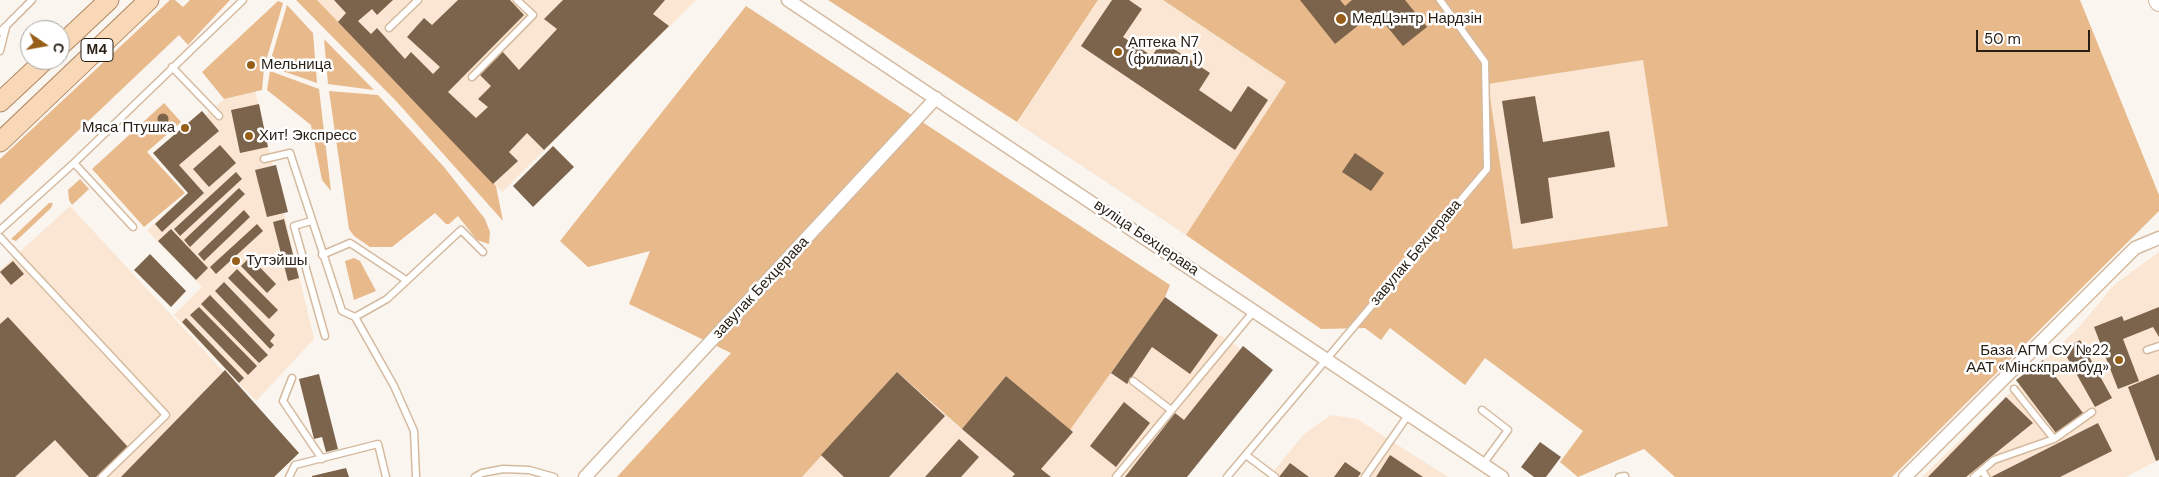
<!DOCTYPE html>
<html>
<head>
<meta charset="utf-8">
<style>
	body { margin:0 }
	#map { position:relative; width:2159px; height:477px; overflow:hidden; background:#faf5ef; font-family:"DM Sans",sans-serif }
	canvas { display:block }
	.north { position:absolute; left:20px; top:20px; width:50px; height:50px; box-sizing:border-box; background:#fff; border:1px solid #a9a5a1; border-radius:50%; rotate:102deg; font-size:14px; font-weight:700; line-height:20px; text-align:center; color:#291f15 }
	.north::after { content:''; display:block; margin:auto; width:18px; height:22px; background:#965e19; clip-path:polygon(50% 0,100% 100%,50% 72%,0 100%) }
	.scale { position:absolute; left:1976px; top:30px; width:114px; height:22px; box-sizing:border-box; border:2px solid #291f15; border-top:0; padding-left:6px; font-size:15px; line-height:18px; white-space:nowrap; color:#291f15; -webkit-text-stroke:4px #fff; paint-order:stroke }
</style>
</head>
<body>
<div id="map">
<canvas width="2159" height="477"></canvas>
<div class="north">С</div>
<div class="scale">50 m</div>
</div>
<script>
const context = document.querySelector('canvas').getContext('2d');
context.lineJoin = 'round';
function fillPath(path, color) { context.fillStyle = color; context.fill(path, 'evenodd'); }
const shape = rows => new Path2D(rows.map(r => 'M' + r).join(''));
function trace(path, color, width, dash) { context.strokeStyle = color; context.lineWidth = width; context.lineCap = dash ? 'butt' : 'round'; context.setLineDash(dash || []); context.stroke(path); }
function drawText(font, color, halo, rows, align = 'center') {
  context.font = font + ' "DM Sans",sans-serif'; context.lineWidth = 5; context.setLineDash([]); context.textBaseline = 'middle'; context.strokeStyle = halo; context.fillStyle = color; for (const [text, x, y, turn = 0] of rows) {
    context.save(); context.translate(x, y); context.rotate((+turn || 0) * Math.PI / 180); context.textAlign = isNaN(turn) ? turn : align; if (halo) context.strokeText(text, 0, 0); context.fillText(text, 0, 0); context.restore();
  }
}
fillPath(shape([
	[317,0,696,0,502,192],
	[1098,0,1163,0,1287,82,1186,235,1017,123],
	[1643,60,1668,226,1513,249,1488,84],
	[255,91,314,339,256,401,174,315,202,287,147,230,188,193,153,153,202,111,206,115,224,99],
	[70,206,299,453,274,477,0,477,0,270],
	[2159,252,2159,387,2132,397,2156,461,2126,477,1922,477,2079,327,2115,284],
	[1165,297,1218,335,1229,340,1270,373,1187,477,802,477,897,372,961,429,1006,376,1070,430],
	[1331,415,1357,419,1448,477,1269,477,1303,435]
]), '#fae6d2');
fillPath(shape([
	[170,0,175,0,183,7,190,0,230,0,188,45,179,35,0,205,0,159],
	[296,0,317,0,496,186,503,221,397,102],
	[828,0,1098,0,1017,122],
	[1163,0,2080,0,2159,195,2159,211,1892,477,1675,477,1644,449,1578,477,1560,462,1583,431,1485,358,1465,385,1390,328,1381,340,1365,328,1321,329,1186,235,1286,82],
	[1643,60,1668,226,1513,249,1488,84],
	[278,1,283,3,264,68,262,90,224,99,202,72],
	[287,5,313,33,317,83,271,67,271,59],
	[746,6,1170,285,1165,297,1070,430,1006,376,962,429,897,372,802,477,617,477,731,353,629,304,650,251,588,267,560,241],
	[324,39,374,90,328,84],
	[270,71,319,89,331,191,322,180,311,125,267,90],
	[329,91,378,95,444,167,485,219,490,232,489,244,477,240,458,216,449,224,446,224,435,213,392,247,370,247,354,236,349,229],
	[164,103,181,122,147,152,185,193,144,227,92,169],
	[80,179,89,189,72,205,69,200,68,190],
	[49,203,53,203,51,208,16,241,11,239],
	[354,258,360,261,376,291,354,300,345,261]
]), '#e8b98b');
fillPath(shape([
	[334,0,393,0,377,15,372,9,358,21,371,34,377,28,405,59,411,52,433,74,440,67,407,37,424,18,432,25,458,0,510,0,524,15,448,92,476,118,488,107,478,99,491,86,479,74,502,51,519,70,557,29,544,19,563,0,665,0,653,14,669,26,544,150,527,133,509,152,518,161,493,184,338,22,346,13],
	[1112,0,1129,0,1142,9,1123,37,1152,56,1162,41,1210,73,1199,90,1231,112,1248,86,1268,100,1235,150,1081,46],
	[1300,0,1340,0,1345,6,1352,0,1405,0,1427,27,1403,46,1375,12,1335,44],
	[1535,96,1543,142,1609,131,1615,167,1548,178,1553,218,1521,224,1502,101],
	[259,104,268,147,240,153,231,110],
	[202,111,219,131,179,165,204,193,162,232,155,224,188,193,153,153],
	'157.5 119a5.5 5.5 0 1 1 11 0a5.5 5.5 0 1 1-11 0Z',
	[220,145,236,163,209,187,193,169],
	[553,146,574,167,533,207,513,186],
	[1355,153,1384,173,1371,191,1342,172],
	[276,165,288,212,267,217,255,170],
	[236,172,242,179,180,236,174,229],
	[239,188,245,194,190,247,184,240],
	[244,210,250,217,204,261,198,254],
	[284,219,299,278,288,281,273,222],
	[257,224,263,231,216,274,210,267],
	[171,229,208,268,196,280,158,241],
	[150,254,186,291,171,307,134,270],
	[250,257,276,284,267,293,241,266],
	[13,261,24,274,11,285,0,272],
	[237,269,278,310,269,319,228,278],
	[224,282,275,335,270,341,274,345,270,349,215,291],
	[210,295,268,355,259,363,201,304],
	[1165,297,1218,335,1190,374,1152,347,1127,384,1111,373],
	[199,307,257,366,248,375,190,315],
	[2159,307,2159,337,2153,327,2123,339,2139,381,2118,389,2094,327,2122,316,2124,321],
	[8,317,128,447,96,477,89,477,55,440,15,477,0,477,0,324],
	[186,318,244,378,239,383,182,322],
	[2080,340,2112,398,2095,407,2063,350],
	[1243,346,1273,370,1187,477,1125,477,1175,413,1184,420],
	[2043,360,2083,413,2056,433,2016,380],
	[225,370,299,453,274,477,121,477],
	[897,372,945,416,889,477,844,477,821,455],
	[319,374,338,449,326,452,322,437,314,439,299,379],
	[2159,374,2159,460,2156,461,2128,387],
	[1006,376,1073,432,1041,469,1051,477,1012,477,1015,474,962,429],
	[2006,397,2033,423,1966,477,1928,477],
	[1124,402,1150,423,1116,467,1090,446],
	[2098,423,2112,451,2060,477,1991,477],
	[959,439,979,457,961,477,925,477],
	[1540,442,1561,457,1546,477,1534,477,1521,467],
	[1390,455,1423,477,1376,477],
	[1345,462,1361,473,1358,477,1334,477],
	[1290,463,1309,477,1279,477],
	[346,468,349,477,312,477,312,476]
]), '#7c634b');
const lane = shape([
	[389,28,418,0],
	[0,32,32,0],
	[0,51,6,27],
	[172,67,219,116],
	[472,77,533,15,517,0],
	[264,159,290,153,342,311,355,317],
	[74,163,133,227],
	[311,221,294,226,325,336],
	[0,230,74,163,243,0],
	[0,237,166,415,102,477],
	[322,255,350,243,406,280],
	[2147,350,2159,346],
	[292,378,283,401,322,459],
	[1133,381,1171,410],
	[2014,389,2054,439],
	[1482,410,1508,430,1483,464],
	[1246,455,1275,477],
	[1982,470,1986,477],
	[289,477,295,465,378,444,386,477],
	[416,477,414,431,394,386,355,317,387,299,461,230,483,252],
	[475,477,482,473,503,469,529,470,554,477],
	[1116,477,1254,311],
	[1227,477,1487,169,1485,62,1440,0],
	[1365,477,1409,414],
	[1619,477,1625,476],
	[1974,477,1994,460,2054,439,2092,412]
]);
const street = shape([
	[788,0,1502,477],
	[585,477,936,98],
	[1905,477,2135,248,2159,238]
]);
const secondary = shape([
	[2158,0,2159,2]
]);
const primary = shape([
	[60,46,109,0],
	[0,102,45,60],
	[0,142,149,0]
]);
trace(lane, '#d5ba9f', 9);
trace(street, '#d5ba9f', 15);
trace(secondary, '#d5ba9f', 20);
trace(primary, '#ae865f', 21);
trace(lane, '#fff', 6);
trace(street, '#fff', 12);
trace(secondary, '#fff', 18);
trace(primary, '#f9d8b7', 19);
for (const [x, y, r, color] of [
	[1341,19,6,"#965e19"],
	[1118,52,5,"#965e19"],
	[251,65,5,"#965e19"],
	[185,128,5,"#965e19"],
	[249,136,5,"#965e19"],
	[236,261,5,"#965e19"],
	[2119,360,5,"#965e19"]
]) { const dot = new Path2D(); dot.arc(x, y, r, 0, 2 * Math.PI); context.fillStyle = color; context.fill(dot); trace(dot, '#fff', 2); }
for (const [x, y, w] of [
	[97,50,32]
]) { const box = new Path2D(); box.roundRect(x - w / 2, y - 11.5, w, 23, 4); context.fillStyle = '#fff'; context.fill(box); trace(box, '#291f15', 1); }
drawText('bold 14px', '#291f15', null, [
	["М4",97,50]
]);
drawText('15px', '#291f15', '#fff', [
	["МедЦэнтр Нардзін",1352,19],
	["Аптека N7",1128,43],
	["(филиал 1)",1128,60],
	["Мельница",261,65],
	["Мяса Птушка",175,128,"right"],
	["Хит! Экспресс",259,136],
	["Тутэйшы",246,261],
	["База АГМ СУ №22",2109,351,"right"],
	["ААТ «Мінскпрамбуд»",2109,368,"right"]
], 'left');
drawText('15px', '#291f15', '#fff', [
	["вуліца Бехцерава",1146,238,34],
	["завулак Бехцерава",1416,253,-50],
	["завулак Бехцерава",761,288,-47]
]);
</script>
</body>
</html>
